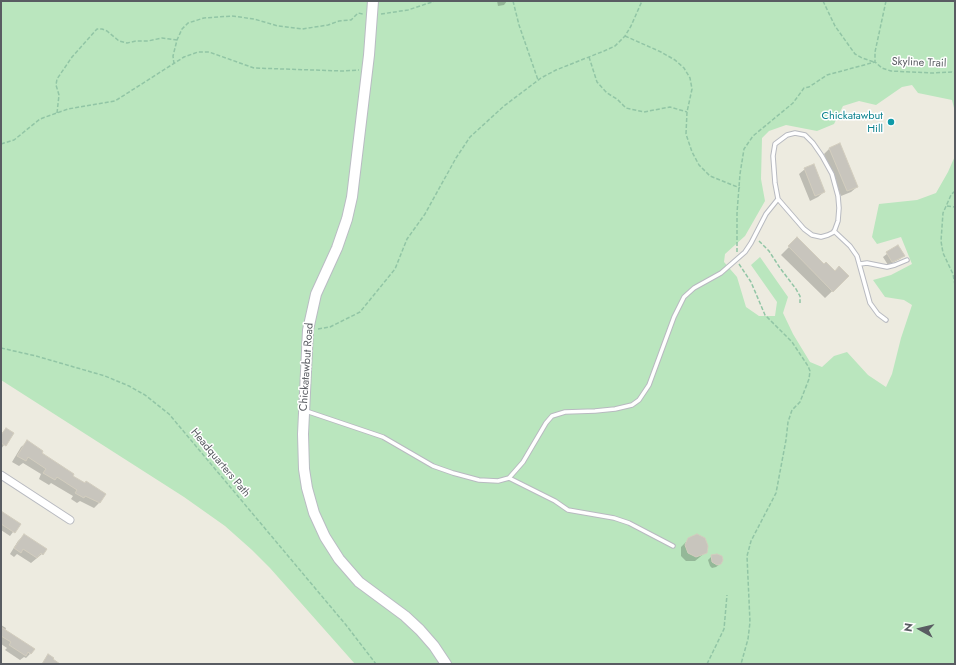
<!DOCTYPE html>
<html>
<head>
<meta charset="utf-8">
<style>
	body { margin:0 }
	#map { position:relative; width:956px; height:665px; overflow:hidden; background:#edebe0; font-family:Jost,sans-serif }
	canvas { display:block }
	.frame { position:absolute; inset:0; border:2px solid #595c62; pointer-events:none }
	.north { position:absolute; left:900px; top:609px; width:40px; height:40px; -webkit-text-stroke:3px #fff; paint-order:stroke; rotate:278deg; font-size:11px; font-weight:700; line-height:16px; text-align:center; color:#595c62 }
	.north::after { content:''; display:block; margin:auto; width:14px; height:18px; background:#595c62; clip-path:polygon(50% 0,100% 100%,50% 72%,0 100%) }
</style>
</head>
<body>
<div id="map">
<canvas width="956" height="665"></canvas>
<div class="frame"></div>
<div class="north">N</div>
</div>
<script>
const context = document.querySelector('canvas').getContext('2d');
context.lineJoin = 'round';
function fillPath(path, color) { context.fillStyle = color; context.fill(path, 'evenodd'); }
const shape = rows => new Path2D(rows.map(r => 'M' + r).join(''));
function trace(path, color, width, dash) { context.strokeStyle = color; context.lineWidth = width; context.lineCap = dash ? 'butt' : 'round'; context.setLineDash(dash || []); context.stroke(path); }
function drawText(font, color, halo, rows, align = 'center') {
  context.font = font + ' Jost,sans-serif'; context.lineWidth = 3; context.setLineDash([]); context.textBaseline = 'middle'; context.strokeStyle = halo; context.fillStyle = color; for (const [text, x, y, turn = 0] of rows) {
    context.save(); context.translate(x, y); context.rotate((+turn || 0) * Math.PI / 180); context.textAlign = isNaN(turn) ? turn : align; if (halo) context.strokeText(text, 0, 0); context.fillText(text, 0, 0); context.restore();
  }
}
fillPath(shape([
	[1,1,955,1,955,112,952,100,918,93,912,85,902,87,876,105,859,101,843,106,834,124,817,131,786,125,769,131,762,138,761,179,765,201,745,236,725,254,724,262,737,277,746,307,759,316,775,316,777,302,751,265,760,257,788,297,783,313,793,334,810,362,822,367,834,356,847,352,868,375,886,387,892,374,901,338,912,305,904,300,885,297,873,280,891,275,912,264,901,237,877,244,872,237,879,204,917,200,936,193,948,172,955,156,955,664,355,664,270,568,252,550,225,526,184,497,1,380]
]), '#bae6be');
fillPath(shape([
	[497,1,507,1,504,5,498,6],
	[829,149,857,187,851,192,841,196,824,154],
	[805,169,824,192,818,197,810,201,799,174],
	[797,239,824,265,835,272,848,276,825,298,781,255],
	[897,246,903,256,900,259,888,265,883,257],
	[6,429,13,433,1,449,1,434],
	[27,442,40,454,71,476,105,494,99,503,94,508,80,501,77,503,71,499,73,496,51,483,49,485,39,479,41,474,23,463,19,466,12,462,21,447],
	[1,514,19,524,10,536,1,530],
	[24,535,42,554,31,563,17,554,14,557,10,554,18,541],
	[692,536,700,536,706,552,695,561,686,561,681,556,681,547],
	[712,556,720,564,716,567,712,568,710,566,708,560],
	[1,625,6,628,5,631,30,654,26,658,24,657,20,660,5,650,7,648,1,644]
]), '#0003');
const building = shape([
	[840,143,858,187,847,191,829,148,840,143],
	[814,164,825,192,815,196,804,168,814,164],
	[797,237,824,264,826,262,835,271,839,266,849,276,833,292,788,246,797,237],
	[898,245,905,256,892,262,886,252,898,245],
	[6,428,14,433,6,446,1,443,1,435,6,428],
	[27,440,43,451,42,453,74,474,73,476,85,483,86,481,106,494,100,503,85,496,84,498,75,493,77,490,57,477,55,480,43,473,46,469,28,457,26,461,17,456,27,440],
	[1,511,21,524,15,533,1,524,1,511],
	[24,534,47,549,43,555,41,553,37,558,23,549,21,553,14,548,24,534],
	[697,534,705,538,708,546,707,553,696,557,688,553,685,545,688,538,697,534],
	[717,554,722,556,723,560,721,564,717,565,712,562,711,555,717,554],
	[1,627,35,649,31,654,28,652,26,656,9,645,11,642,1,636,1,627],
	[48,654,54,658,53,659,60,664,42,664,48,654]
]);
fillPath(building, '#c8c5bd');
trace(building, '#d2cdbe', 1);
const lane = shape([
	[834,231,850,246,857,256,870,303,878,314,886,320],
	[860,264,867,263,887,267,895,265,907,260],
	[306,411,383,437,433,466,453,473,479,480,498,481,509,478,555,501,568,510,614,518,629,523,673,546],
	[509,478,523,462,546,423,552,416,565,412,595,411,615,409,632,405,639,400,649,385,674,317,684,297,694,288,721,273,745,252,751,243,766,214,778,199,804,229,812,235,821,237,828,235,834,232,838,221,839,208,838,196,832,174,822,156,813,143,805,135,795,133,787,135,775,144,773,156,775,183,778,199]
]);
const street = shape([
	[1,475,70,520]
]);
const secondary = shape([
	[373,1,369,55,352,197,347,219,337,248,316,294,308,330,303,434,304,469,307,488,314,513,325,537,339,559,359,582,405,616,420,630,434,646,446,664]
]);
trace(lane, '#b8bac0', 5.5);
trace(street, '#b8bac0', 9);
trace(secondary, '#b9bcc3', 12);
trace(shape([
	[513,1,519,25,538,80],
	[823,1,835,26,855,54,862,58,874,62],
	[886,1,875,52,875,62,882,68,891,71,932,73,952,72,955,73],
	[381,14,408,10,435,1],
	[625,36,661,52,675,60,684,68,690,78,692,89,687,112,686,134,692,152,699,165,710,176,740,188],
	[589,57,597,82,607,93,617,99,626,108,644,112,670,107,687,112],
	[174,64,173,56,177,40,182,29,188,23,204,18,232,16,254,19,278,26,302,29,328,25,339,21,351,20,358,13,363,14],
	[57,113,59,95,56,85,57,79,72,57,97,29,102,29,107,31,119,41,127,43,136,41,148,41,162,38,177,40],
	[1,144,14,140,40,119,68,109,115,101,184,57,198,52,209,52,254,68,342,71,359,70],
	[955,191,951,195,943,213,941,241,943,253,953,274,955,285],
	[947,206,955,207],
	[759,241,769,251,780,268,796,289,800,296,800,303],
	[737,252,737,213,740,174,744,149,753,136,793,103,804,88,809,87,827,75,875,62],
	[739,264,751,282,765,315,792,342,808,366,810,371,809,379,800,402,792,410,788,422,786,440,776,493,751,541,747,556,750,622,748,639,741,664],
	[318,329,330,327,360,312,395,269,407,239,425,214,456,158,470,137,504,106,541,78,556,70,604,51,615,46,625,36,631,26,642,1],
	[1,348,36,356,105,376,129,386,145,395,169,414,346,625,376,664],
	[707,664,724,629,727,595]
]), '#91c5a5', 1.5, [4, 2]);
trace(lane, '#fff', 3.5);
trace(street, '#fff', 7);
trace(secondary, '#fff', 10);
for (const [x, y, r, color] of [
	[891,122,4,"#0f9aa8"]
]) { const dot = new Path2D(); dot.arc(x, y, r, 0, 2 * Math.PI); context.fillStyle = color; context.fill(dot); trace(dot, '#fff', 1.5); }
drawText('11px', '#595c62', '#fff', [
	["Skyline Trail",919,63,2],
	["Chickatawbut Road",307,367,-86],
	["Headquarters Path",220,463,50]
]);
drawText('11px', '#0d838f', '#fff', [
	["Chickatawbut",883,116],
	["Hill",883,129]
], 'right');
</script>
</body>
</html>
